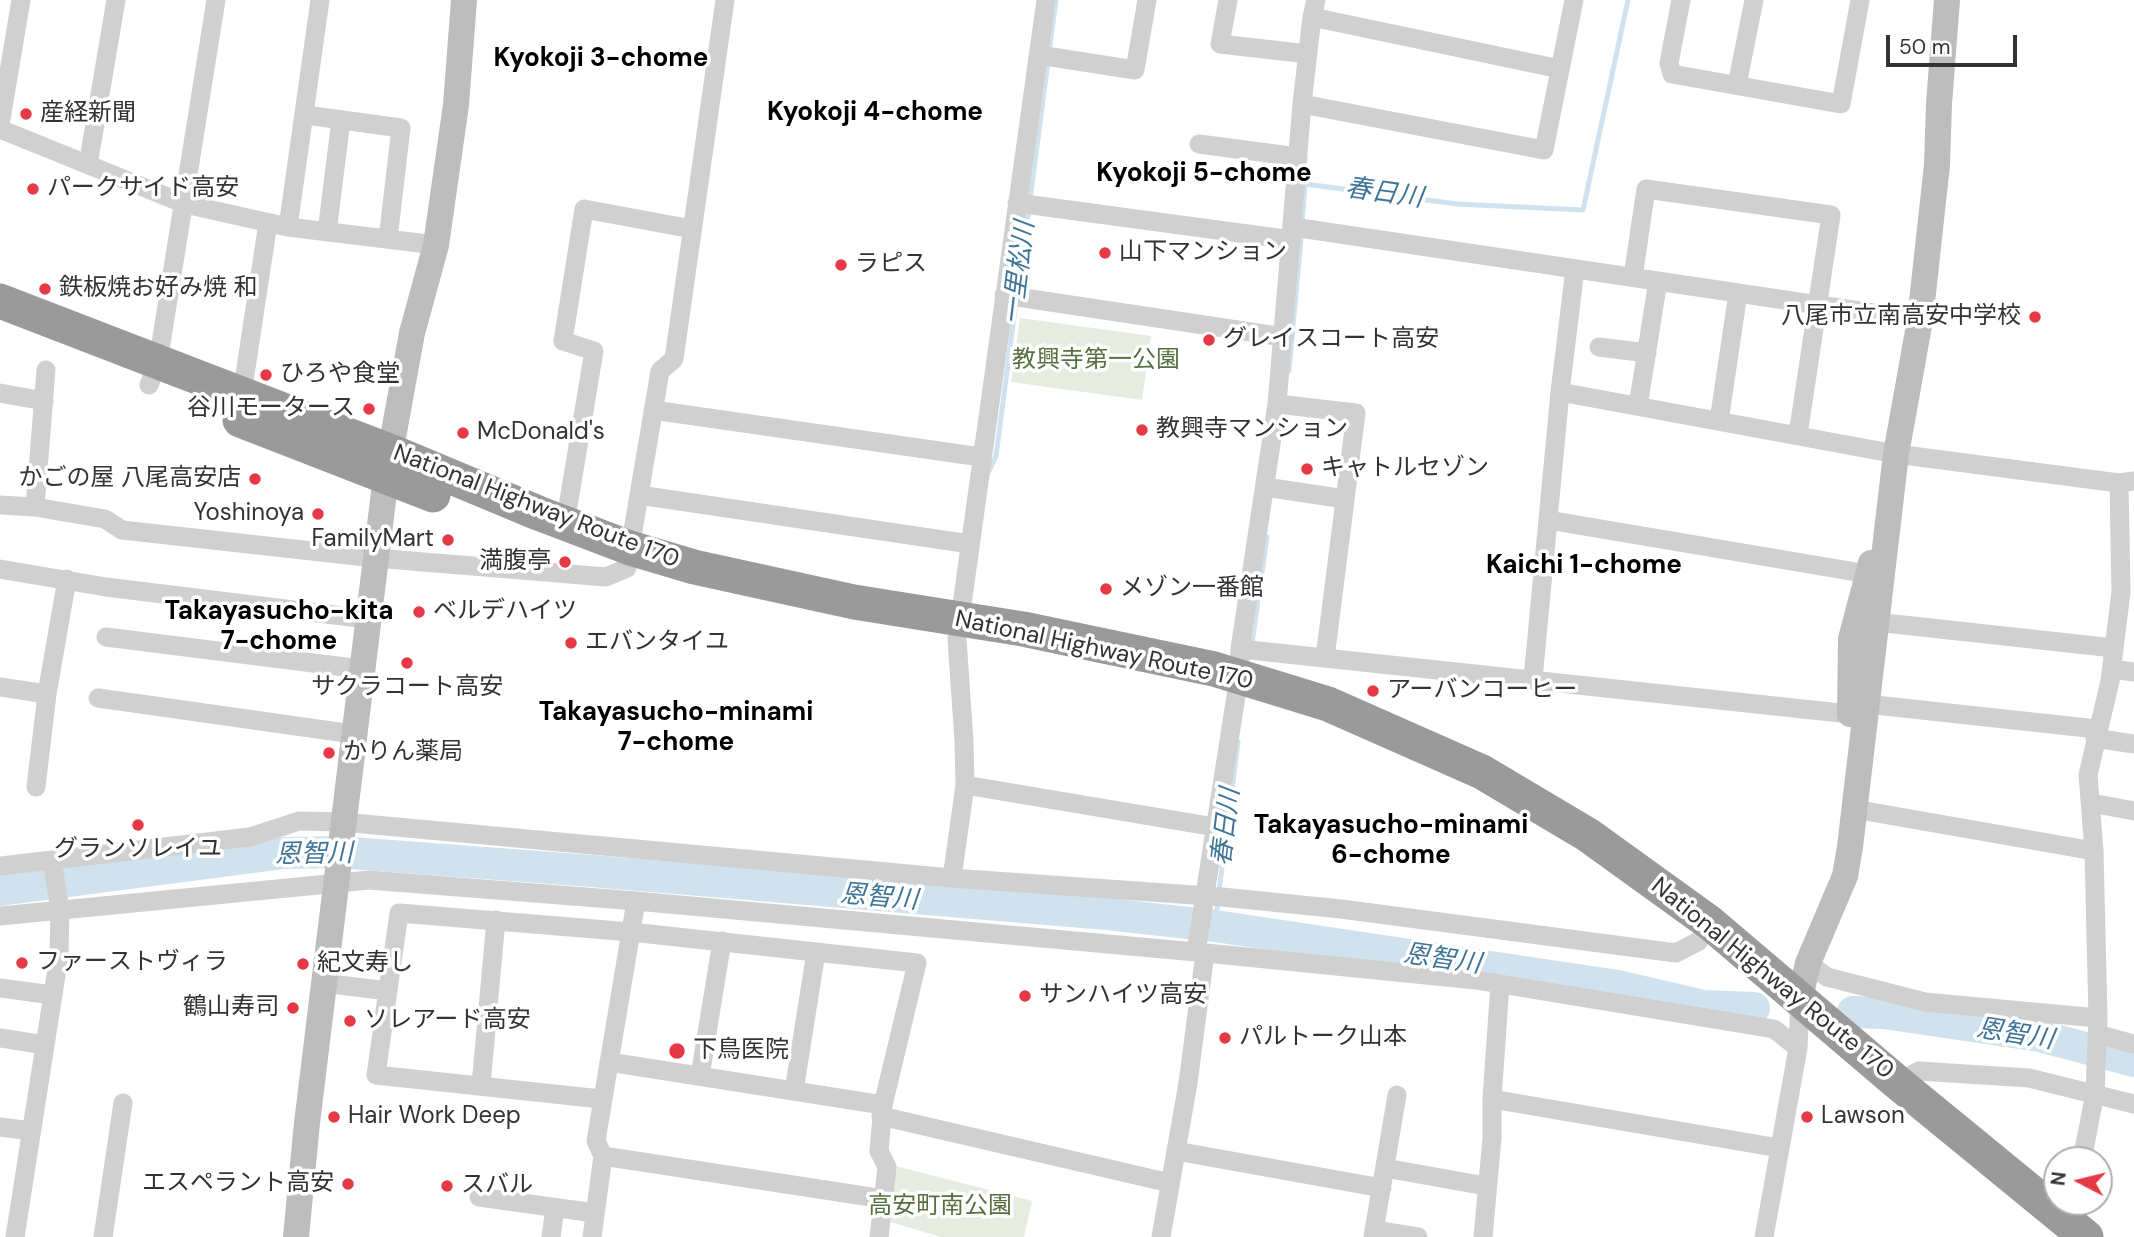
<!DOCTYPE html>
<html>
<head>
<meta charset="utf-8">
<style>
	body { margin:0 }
	#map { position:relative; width:2134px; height:1237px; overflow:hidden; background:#fff; font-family:"DM Sans",sans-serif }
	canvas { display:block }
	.north { position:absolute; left:2043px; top:1146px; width:70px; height:70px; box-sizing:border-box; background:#fff; border:2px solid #adadad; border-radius:50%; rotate:277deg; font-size:19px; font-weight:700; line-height:28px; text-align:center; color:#333 }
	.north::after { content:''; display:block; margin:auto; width:24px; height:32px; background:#e63946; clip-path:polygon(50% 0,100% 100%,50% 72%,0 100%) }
	.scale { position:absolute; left:1886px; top:35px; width:131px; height:32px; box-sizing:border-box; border:4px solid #333; border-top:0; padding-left:9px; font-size:21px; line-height:24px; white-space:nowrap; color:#333; -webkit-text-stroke:5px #fff; paint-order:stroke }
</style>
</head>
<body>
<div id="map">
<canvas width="2134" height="1237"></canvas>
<div class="north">N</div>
<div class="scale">50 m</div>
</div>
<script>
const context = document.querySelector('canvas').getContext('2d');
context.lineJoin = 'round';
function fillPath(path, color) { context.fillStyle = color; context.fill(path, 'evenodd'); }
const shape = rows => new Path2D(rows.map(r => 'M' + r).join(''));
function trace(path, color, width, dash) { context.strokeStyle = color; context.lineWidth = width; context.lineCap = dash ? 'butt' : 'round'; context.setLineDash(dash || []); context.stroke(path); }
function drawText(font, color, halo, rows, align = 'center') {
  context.font = font + ' "DM Sans","Noto Sans JP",sans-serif'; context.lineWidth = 7; context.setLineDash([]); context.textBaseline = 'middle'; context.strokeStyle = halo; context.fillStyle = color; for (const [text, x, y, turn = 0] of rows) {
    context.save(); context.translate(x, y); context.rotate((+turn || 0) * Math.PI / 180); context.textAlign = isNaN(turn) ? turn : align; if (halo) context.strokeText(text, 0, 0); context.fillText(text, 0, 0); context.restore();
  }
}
fillPath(shape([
	[1020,318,1151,336,1142,400,1011,382],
	[895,1166,1032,1201,1024,1237,941,1237,887,1221]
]), '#e6ecdf');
trace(shape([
	[1049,52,1056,0],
	[1302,225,1305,184,1457,204,1583,210,1628,0],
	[1018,292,1048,62],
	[1289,371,1301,238],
	[989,471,996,456,1016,302],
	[1252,643,1267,537],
	[1219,892,1238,742],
	[959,903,961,883],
	[1215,926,1218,902]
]), '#cfe2ee', 5);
trace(shape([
	[0,890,284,853,338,852,592,871,1107,914,1215,926,1618,986,1704,1006,1754,1008],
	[1853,1012,1884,1013,2040,1036,2134,1061]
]), '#cfe2ee', 32);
trace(shape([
	[1228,0,1220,44,1308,54],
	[1681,0,1669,63,1672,74,1841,104,1860,0],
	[1312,17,1560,69],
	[1039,55,1135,70,1147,0],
	[1737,85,1754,0],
	[1302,104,1544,150,1574,0],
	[313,116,401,128,388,239],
	[0,125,21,0],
	[0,129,185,204,288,227,436,245],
	[1199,144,1298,157],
	[88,165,116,0],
	[1017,203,1292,240],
	[288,227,320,0],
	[1293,227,1920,320],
	[327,232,341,120],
	[1633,277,1646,189,1831,215,1798,435],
	[1004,295,1284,337],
	[1599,347,1647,353],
	[149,385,158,362,216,0],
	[1560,392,1896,454,2119,483,2134,481],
	[0,393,44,401],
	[242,394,268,223],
	[1277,404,1356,413,1325,658],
	[1638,406,1658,281],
	[653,410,981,457],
	[1719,421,1738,293],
	[1265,487,1345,499],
	[639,495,970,544],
	[0,505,35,507,105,519,122,530,375,558,606,577,627,568],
	[35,507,46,370],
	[1548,520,1868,574],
	[565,524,594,351,563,341,584,209,692,229],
	[630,548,660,371,674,359,725,0],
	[0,569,106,587,367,619],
	[960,619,1046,0],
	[1876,622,2114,648],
	[106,637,361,669],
	[1240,649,1850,714],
	[2112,669,2134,672],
	[1533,679,1560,392,1575,269],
	[0,687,47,694,67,579],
	[98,698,353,734],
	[1866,704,2097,729],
	[2095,738,2134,744],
	[965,785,1215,827],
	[36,787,47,694],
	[2091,803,2134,811],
	[1854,809,2094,851],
	[0,866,250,837,299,821,342,822,952,878,1222,897,1341,909,1676,953,1699,941],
	[952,878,965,785,964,741,957,639],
	[0,916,369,880,636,901,1196,952,1476,980,1774,1029,1798,1048],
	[1196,952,1239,677,1240,649,1277,404,1302,104,1312,17,1316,0],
	[1808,963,1827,977,1925,1002,2098,1018],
	[323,983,388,991],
	[0,988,52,995],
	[2097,1034,2134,1044],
	[0,1038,45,1045],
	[609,1062,883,1105],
	[700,1076,722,941],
	[1898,1083,1919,1071,2029,1078,2134,1104],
	[481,1085,496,920],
	[794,1091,816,952],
	[601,1099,376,1075,399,913,631,932,917,963,883,1105,879,1151,887,1167,879,1237],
	[1492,1099,1779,1148],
	[881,1116,1170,1183],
	[0,1127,31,1131],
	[1176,1151,1382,1188],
	[603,1156,884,1199],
	[2082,1160,2095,1093,2098,1018,2094,851,2088,775,2110,681,2121,592,2119,483],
	[1385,1168,1480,1185],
	[479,1197,595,1213],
	[1374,1230,1418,1237],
	[15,1237,59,956,60,910,52,860],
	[103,1237,123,1103],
	[551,1237,555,1208],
	[592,1237,603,1156,596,1141,636,901],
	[1161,1237,1188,1083,1205,953],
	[1373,1237,1397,1095],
	[1483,1237,1492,1138,1492,1099,1500,984],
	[1764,1237,1798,1048,1800,998]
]), '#d0d0d0', 19);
trace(shape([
	[1850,714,1851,639,1871,563],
	[1800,998,1808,963,1845,876,1850,847,1896,454,1920,320,1937,165,1939,104,1947,0],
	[296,1237,307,1123,386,476,412,333,436,245,456,105,464,0]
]), '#bdbdbd', 26);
trace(shape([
	[0,301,392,452,538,513,630,548,694,567,854,602,1023,629,1214,669,1328,704,1482,772,1588,835,1710,923,1898,1083,2086,1237],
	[240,420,433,495]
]), '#9a9a9a', 35);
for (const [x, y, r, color] of [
	[26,114,7,"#e63946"],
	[33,189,7,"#e63946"],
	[1105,253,7,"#e63946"],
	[841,265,7,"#e63946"],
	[45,289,7,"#e63946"],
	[2035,317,7,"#e63946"],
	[1209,340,7,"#e63946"],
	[266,375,7,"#e63946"],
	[369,409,7,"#e63946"],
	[1142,430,7,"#e63946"],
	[463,433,7,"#e63946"],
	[1307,469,7,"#e63946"],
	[255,479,7,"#e63946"],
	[318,514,7,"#e63946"],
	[448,540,7,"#e63946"],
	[565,562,7,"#e63946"],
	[1106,589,7,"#e63946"],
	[419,612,7,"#e63946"],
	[571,643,7,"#e63946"],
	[407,663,7,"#e63946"],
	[1373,691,7,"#e63946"],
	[329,753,7,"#e63946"],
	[138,825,7,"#e63946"],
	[22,963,7,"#e63946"],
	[303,964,7,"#e63946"],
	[1025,996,7,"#e63946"],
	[293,1008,7,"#e63946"],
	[350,1021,7,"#e63946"],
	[1225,1038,7,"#e63946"],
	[677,1051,9,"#e63946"],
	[334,1117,7,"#e63946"],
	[1807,1117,7,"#e63946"],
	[348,1184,7,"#e63946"],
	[447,1186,7,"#e63946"]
]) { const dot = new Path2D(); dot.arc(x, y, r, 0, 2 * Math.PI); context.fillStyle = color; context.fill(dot); trace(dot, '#fff', 2.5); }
drawText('24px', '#333', '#fff', [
	["産経新聞",40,114],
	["パークサイド高安",47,189],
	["山下マンション",1119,253],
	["ラピス",855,265],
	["鉄板焼お好み焼 和",59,289],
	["八尾市立南高安中学校",2021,317,"right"],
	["グレイスコート高安",1223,340],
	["ひろや食堂",280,375],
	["谷川モータース",355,409,"right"],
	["教興寺マンション",1156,430],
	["McDonald's",477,433],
	["キャトルセゾン",1321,469],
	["かごの屋 八尾高安店",241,479,"right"],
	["Yoshinoya",304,514,"right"],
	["FamilyMart",434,540,"right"],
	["満腹亭",551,562,"right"],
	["メゾン一番館",1120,589],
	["ベルデハイツ",433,612],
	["エバンタイユ",585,643],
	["サクラコート高安",407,688,"center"],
	["アーバンコーヒー",1387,691],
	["かりん薬局",343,753],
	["グランソレイユ",138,850,"center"],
	["ファーストヴィラ",36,963],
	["紀文寿し",317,964],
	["サンハイツ高安",1039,996],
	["鶴山寿司",279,1008,"right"],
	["ソレアード高安",364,1021],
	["パルトーク山本",1239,1038],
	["下鳥医院",693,1051],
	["Hair Work Deep",348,1117],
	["Lawson",1821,1117],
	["エスペラント高安",334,1184,"right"],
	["スバル",461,1186]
], 'left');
drawText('24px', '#56703f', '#fff', [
	["教興寺第一公園",1096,361],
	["高安町南公園",940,1207]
]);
drawText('24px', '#333', '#fff', [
	["National Highway Route 170",536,507,21],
	["National Highway Route 170",1104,651,12],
	["National Highway Route 170",1772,979,39]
]);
drawText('bold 26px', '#000', '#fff', [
	["Kyokoji 3-chome",601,59],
	["Kyokoji 4-chome",875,113],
	["Kyokoji 5-chome",1204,174],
	["Kaichi 1-chome",1584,566],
	["Takayasucho-kita",279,612],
	["7-chome",279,642],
	["Takayasucho-minami",676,713],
	["7-chome",676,743],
	["Takayasucho-minami",1391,826],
	["6-chome",1391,856]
]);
drawText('italic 26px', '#3f7597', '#fff', [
	["春日川",1384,194,8],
	["一里松川",1020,273,-83],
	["春日川",1227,827,-83],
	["恩智川",314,855,-1],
	["恩智川",879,898,5],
	["恩智川",1442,960,8],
	["恩智川",2015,1035,9]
]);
</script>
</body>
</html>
